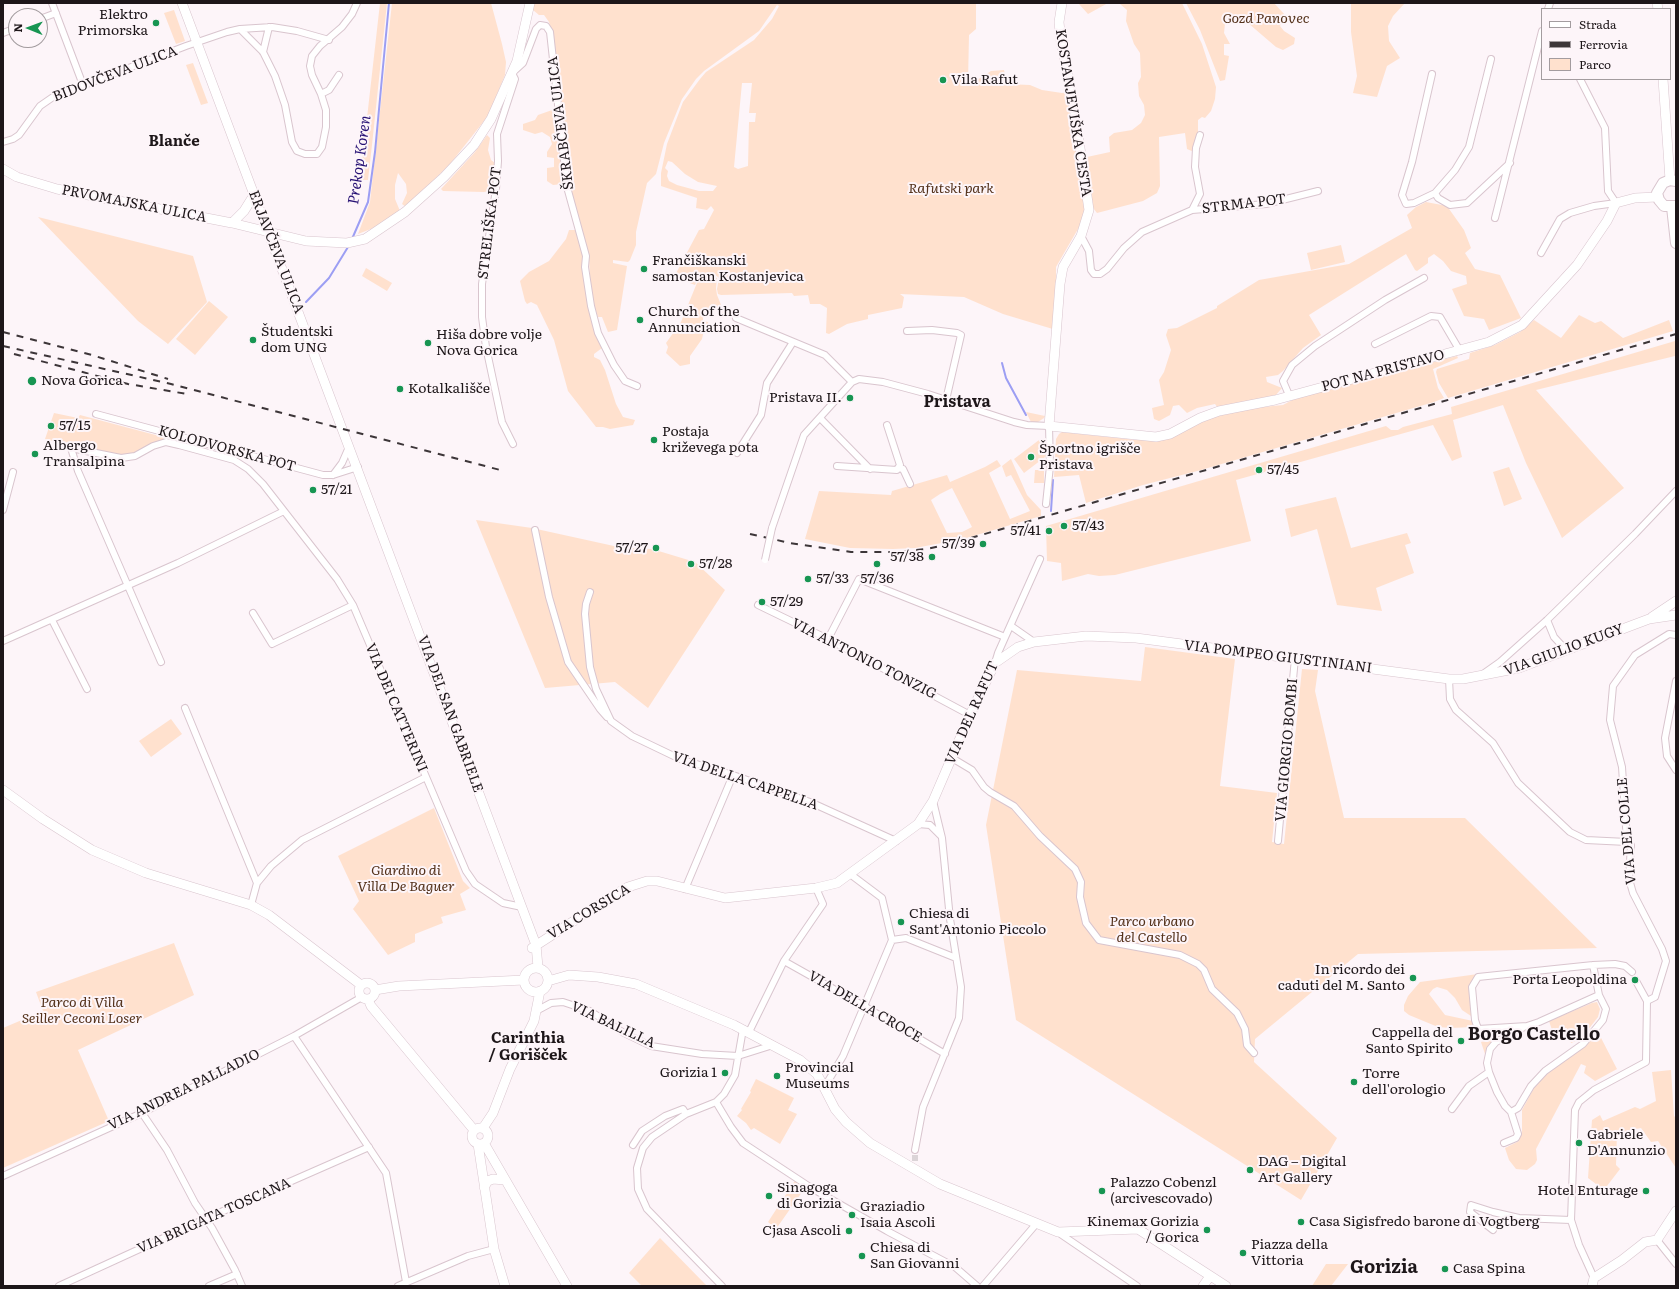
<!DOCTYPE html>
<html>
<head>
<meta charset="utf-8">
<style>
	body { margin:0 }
	#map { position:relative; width:1679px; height:1289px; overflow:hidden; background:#fdf5f9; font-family:Literata,serif }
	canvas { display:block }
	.frame { position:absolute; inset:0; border:4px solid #1d1619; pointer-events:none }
	.legend { position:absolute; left:1541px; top:8px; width:130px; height:72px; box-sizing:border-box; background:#fdf5f9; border:1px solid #a39c9f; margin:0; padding:5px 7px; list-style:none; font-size:12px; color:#1d1619 }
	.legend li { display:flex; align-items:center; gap:8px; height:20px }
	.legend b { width:20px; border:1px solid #a39c9f }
	.north { position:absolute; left:8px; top:8px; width:40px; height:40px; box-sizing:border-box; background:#fdf5f9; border:1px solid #a39c9f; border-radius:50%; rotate:271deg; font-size:11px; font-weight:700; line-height:16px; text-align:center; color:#1d1619 }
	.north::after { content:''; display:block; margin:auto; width:14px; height:18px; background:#179552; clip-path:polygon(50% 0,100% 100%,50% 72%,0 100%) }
</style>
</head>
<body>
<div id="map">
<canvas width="1679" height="1289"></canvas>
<div class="frame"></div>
<ul class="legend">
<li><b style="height:5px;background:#fff"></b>Strada</li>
<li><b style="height:5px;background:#3d3639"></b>Ferrovia</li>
<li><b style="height:11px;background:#ffe1ce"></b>Parco</li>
</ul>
<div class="north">N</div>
</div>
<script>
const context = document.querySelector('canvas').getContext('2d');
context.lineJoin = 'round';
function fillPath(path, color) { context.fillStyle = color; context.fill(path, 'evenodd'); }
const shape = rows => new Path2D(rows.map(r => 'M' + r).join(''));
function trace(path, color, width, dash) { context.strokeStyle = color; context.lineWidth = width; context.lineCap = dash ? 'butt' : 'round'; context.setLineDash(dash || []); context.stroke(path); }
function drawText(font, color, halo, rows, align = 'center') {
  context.font = font + ' Literata,serif'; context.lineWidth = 4; context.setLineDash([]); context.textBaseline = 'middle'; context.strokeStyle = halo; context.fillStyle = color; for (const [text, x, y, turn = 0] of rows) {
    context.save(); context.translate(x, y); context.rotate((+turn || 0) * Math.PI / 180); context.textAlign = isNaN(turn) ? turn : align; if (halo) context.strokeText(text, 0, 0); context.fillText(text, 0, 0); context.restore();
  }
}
fillPath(shape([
	[380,3,387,3,372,145,368,180,360,180],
	[392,3,491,3,502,44,506,62,505,75,488,116,450,164,406,207,402,204,407,193,406,184,398,173,395,185,395,199,400,211,376,227,358,234,370,202],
	[534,3,976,3,976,29,969,35,968,82,974,82,991,71,1004,70,1007,84,1030,85,1042,90,1062,93,1069,92,1089,210,1056,267,1056,330,1003,314,964,297,900,294,904,297,902,308,868,315,868,319,847,324,829,334,826,333,827,308,820,304,810,304,808,295,794,296,792,293,721,295,718,294,717,289,719,278,713,273,702,274,699,276,695,285,674,277,699,230,704,229,714,210,711,206,707,210,696,208,697,198,661,186,661,173,667,144,683,102,700,79,706,72,754,40,772,19,779,6,777,5,759,31,704,71,696,79,682,99,664,143,656,174,647,183,636,232,636,245,630,260,628,262,613,260,613,263,627,266,617,330,608,332,602,317,598,317,594,306,590,279,589,258,572,194,573,181,552,36,549,22,544,15,539,15,533,10],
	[742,83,752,83,749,113,756,113,755,122,749,122,748,166,738,169,734,167],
	[668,161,672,162,685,174,698,182,717,186,713,191,699,191,677,185,669,181,667,176,668,171,665,168],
	[1078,3,1182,3,1202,44,1216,87,1215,99,1211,111,1205,118,1202,117,1198,120,1198,134,1194,152,1187,149,1185,133,1159,137,1160,186,1157,193,1143,201,1097,213,1093,208,1087,157,1110,152,1109,137,1114,133,1132,130,1141,123,1145,115,1144,105,1139,96,1138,83,1141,77,1140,53,1134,44,1126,21,1127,10,1120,4,1108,3,1088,14],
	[1186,3,1274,3,1285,15,1280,26,1284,31,1295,38,1294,44,1283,50,1276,47,1241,17,1225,24,1224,33,1230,44,1224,44,1224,55,1229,56,1225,80,1220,81,1200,30],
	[1351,3,1405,3,1393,16,1388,26,1389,41,1400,58,1387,66,1377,97,1353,93,1357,76,1351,32],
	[174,10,185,41,176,44,164,13],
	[193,63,208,103,201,105,186,65],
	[555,109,558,134,563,184,553,185,547,181,547,168,554,167,554,158,547,157,547,152,552,144,550,137,542,132,535,134,523,130,523,124,535,120,538,115],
	[487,135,490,138,488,150,491,160,495,163,493,190,484,192,443,191,441,189,475,152],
	[1426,202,1447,206,1464,230,1471,248,1465,253,1475,269,1500,275,1521,318,1489,330,1484,319,1464,316,1452,289,1467,284,1466,276,1451,271,1443,261,1434,254,1428,258,1428,263,1417,271,1415,270,1406,254,1309,315,1321,335,1303,348,1283,371,1278,375,1266,377,1267,382,1282,388,1275,396,1218,408,1215,404,1197,408,1187,413,1179,405,1173,406,1170,415,1159,421,1154,419,1152,408,1164,405,1159,380,1164,372,1171,350,1166,335,1168,329,1177,328,1217,308,1217,306,1259,280,1349,264,1412,228,1407,215,1416,207],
	[38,217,193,256,207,302,168,344,138,321],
	[569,230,577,230,584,258,584,278,588,305,602,348,594,354,594,357,600,360,605,370,616,404,623,417,635,420,633,425,610,429,603,427,596,427,568,391,554,340,537,305,531,302,527,304,525,301,520,281,529,272,549,261,566,239],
	[1341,245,1345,262,1311,270,1307,253],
	[366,268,392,283,387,291,362,276],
	[703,275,711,275,717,278,716,288,717,295,724,312,720,314,716,310,711,313,703,314,703,321,708,322,709,328,704,330,702,339,690,356,690,364,680,366,666,353,668,347,666,343,681,322,699,278],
	[209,301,228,317,195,355,176,339],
	[1579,315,1595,323,1601,321,1623,338,1669,320,1673,331,1448,398,1439,383,1436,372,1437,369,1469,359,1470,353,1495,345,1520,332,1534,320,1561,338],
	[1675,341,1675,356,1536,390,1624,488,1562,538,1526,463,1503,405,1453,420,1462,457,1452,461,1433,425,1236,480,1251,541,1115,575,1099,576,1088,574,1062,581,1061,563,1047,561,1046,526,1386,426,1391,430,1398,430,1403,427,1452,414,1451,407],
	[1457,356,1458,358,1433,369,1438,388,1444,398,1434,402,1201,470,1143,485,1086,503,1079,475,1054,477,1056,439,1059,434,1062,432,1136,440,1159,440,1214,417,1253,408,1283,405,1296,398],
	[1026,412,1045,416,1044,418,1038,422,1031,422],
	[54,413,78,418,80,415,163,437,164,442,135,454,122,457,71,446,45,439],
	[1039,440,1049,454,1024,473,1014,459],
	[1011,459,1027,495,1041,510,1041,516,963,539,915,548,893,549,850,548,805,539,819,491,891,495,892,491,947,475,950,482,985,467,997,460,1001,466,989,473,1010,519,1030,511,1011,475,1006,477,1002,466],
	[952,488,972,527,962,532,947,533,931,500,940,494],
	[1509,467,1522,499,1504,506,1493,472],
	[1035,470,1044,470,1044,483,1034,483],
	[1336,497,1351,548,1407,533,1411,543,1405,545,1414,573,1376,588,1382,611,1337,605,1317,529,1291,537,1285,509],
	[476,520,532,528,623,548,652,549,695,562,725,590,648,708,615,682,545,688],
	[1145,647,1235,659,1220,786,1277,793,1272,842,1284,844,1302,669,1318,670,1315,691,1344,818,1465,818,1597,948,1358,954,1255,1039,1254,1062,1337,1138,1301,1200,1016,1020,986,825,1017,670,1141,681],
	[171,719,182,734,151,757,139,741],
	[434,808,463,881,470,888,460,894,466,910,441,917,443,923,415,934,415,942,388,955,353,909,359,901,338,856],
	[174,943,194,995,78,1050,109,1121,3,1168,3,1028,43,1011,36,992],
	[1478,974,1469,986,1471,1016,1462,1010,1455,998,1447,990,1437,987,1433,989,1429,994,1445,1015,1473,1021,1472,1027,1451,1028,1438,1027,1409,1015,1404,1011,1404,1005,1408,996,1420,982],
	[1597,1002,1600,1009,1598,1017,1581,1039,1571,1043,1566,1028,1553,1033,1549,1021,1592,1003],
	[1515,1029,1494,1040,1487,1047,1485,1054,1481,1042,1497,1036,1502,1031],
	[1598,1032,1617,1069,1595,1081,1584,1073,1586,1066,1581,1064,1536,1149,1537,1160,1535,1164,1527,1170,1516,1169,1509,1160,1505,1148,1519,1141,1522,1131,1522,1110,1534,1088,1547,1073,1585,1047],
	[1671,1070,1674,1116,1676,1118,1676,1168,1658,1141,1651,1142,1641,1128,1617,1133,1616,1165,1620,1169,1607,1186,1600,1187,1588,1178,1592,1120,1600,1115,1603,1121,1635,1107,1640,1109,1656,1101,1652,1072],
	[756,1079,794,1098,788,1110,797,1114,780,1144,754,1128,751,1130,746,1123,737,1116,742,1110,741,1109,751,1092,750,1091],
	[796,1179,807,1185,776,1229,768,1222],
	[660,1238,707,1286,642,1286,629,1273],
	[1326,1264,1348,1264,1331,1286,1312,1286]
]), '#ffe1ce');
trace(shape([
	[352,239,368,202,375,152,389,3],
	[306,302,329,278,348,247],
	[1002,363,1006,378,1026,415],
	[1051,511,1053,480]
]), '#9c9ef3', 2);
trace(shape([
	[915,1161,915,1150]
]), '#dbd4d7', 6, [6, 3]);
const street = shape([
	[52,3,83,85],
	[1548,9,1550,3],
	[40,19,56,13],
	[240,29,272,27,297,31,329,40],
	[3,33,16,28],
	[263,52,269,27],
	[1491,59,1469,147,1455,170,1435,193,1438,198,1450,205,1467,203,1510,163],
	[1432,74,1412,162,1402,195,1406,204,1414,203,1435,193],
	[321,94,329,90,339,75],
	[3,142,13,139,19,135,40,106,53,97,186,46,227,32,240,29,263,52,275,76,285,105,292,142,297,151,305,154,317,154,322,147,326,127,326,110,321,94,312,75,310,66,312,56,320,46,342,27,352,14,357,3],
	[1192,210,1266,204,1318,191],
	[1495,218,1542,31],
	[1081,236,1089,251,1091,270,1094,274,1100,274,1107,269,1124,248,1142,232,1192,210,1200,194,1195,167,1196,148,1200,135],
	[1541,253,1560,219,1570,213,1594,206,1616,203,1608,191,1605,128,1580,79],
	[736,318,825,355,852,382],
	[907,331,932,330,957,333,961,335,946,400],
	[1375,344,1431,316,1440,317,1460,351],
	[1289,395,1283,381,1292,365,1315,346,1385,300,1424,278],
	[96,414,323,475,333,475,358,467],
	[820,418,870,469],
	[513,444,502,422,486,347,482,317,482,284,496,189,498,161,497,134,515,79,512,73,523,63,536,29,540,25,546,26,550,32,567,187,586,256,585,267,591,306,598,333,614,365,625,381,637,386],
	[71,448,121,458,135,456,153,446,166,442,179,445,234,460,248,469,263,484,337,579,353,605,466,871,475,884,503,903,522,907],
	[71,448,78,471,161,662],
	[737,453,761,415,767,383,793,342],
	[837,466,897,470,900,465,887,425],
	[898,468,903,469,910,484],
	[333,475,342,463,349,447],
	[3,510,13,472],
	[772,528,804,435,852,382,859,379,883,382,928,394,1014,422,1027,425,1049,426,1050,466,1046,504],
	[535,530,549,597,568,662,600,709,607,717],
	[590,592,586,604,585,614,590,667,596,689,611,721,632,736,680,759,733,775,810,802,896,841],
	[758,605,828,639,970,715],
	[253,613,272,644,353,605],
	[52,620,87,689],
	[1547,620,1554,637,1566,650],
	[1011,626,1034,642],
	[828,639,859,579,1005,637],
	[3,641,178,563,284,511],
	[995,663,998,653,1040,559],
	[1483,674,1500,662,1547,620,1635,534,1676,491],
	[1449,679,1450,699,1456,710,1493,743,1518,783,1570,832,1586,840,1627,842],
	[1676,681,1665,738,1667,756,1676,770],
	[185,708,257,883],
	[952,758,972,770,984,787,990,792,1014,806,1040,836,1075,869,1081,882,1080,897,1086,923,1099,940,1180,955,1198,964,1204,970,1212,989,1237,1013,1245,1029,1247,1045,1254,1053],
	[918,824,930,825,941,836],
	[1278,841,1295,658],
	[685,889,733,775],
	[251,905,257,883,271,866,302,840,426,777],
	[892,940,906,938,956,958],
	[784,961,864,1006,945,1054],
	[1599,995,1539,1022,1527,1026,1478,1029,1475,1020,1472,987,1478,977,1593,965,1615,964,1625,966,1632,972],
	[1647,1001,1655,997,1666,961,1662,949,1633,893,1629,879,1631,845,1627,842,1622,767,1610,720,1613,686,1635,655,1669,634,1676,635],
	[538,1010,551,1003,563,1002,590,1011,624,1033,651,1046,702,1054,738,1056,773,1045],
	[1524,1027,1496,1042,1490,1049,1487,1063,1489,1072,1497,1092,1505,1106,1511,1112,1518,1108,1531,1086,1545,1071,1583,1044,1603,1020,1606,1009,1599,995,1593,965],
	[749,1032,784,961,823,904,816,888],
	[294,1036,386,1173,406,1282],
	[824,1088,843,1056,892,940,882,898,850,874],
	[716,1102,731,1127,743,1143,813,1189,887,1231,955,1267,977,1286],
	[1452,1109,1469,1086,1489,1072],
	[142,1113,167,1150,195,1203,212,1228,235,1270,242,1286],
	[1504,1143,1516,1138,1518,1134,1511,1112],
	[633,1145,642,1131,665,1116,683,1109,686,1114],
	[915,1150,923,1107,959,1018,961,987,950,919,942,838,933,801],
	[3,1176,142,1113,294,1036,362,997],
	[1493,1230,1470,1212,1471,1205,1493,1212,1519,1218,1571,1220],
	[1059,1233,1137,1286],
	[1657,1240,1676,1264],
	[1594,1278,1579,1245,1571,1220,1575,1110,1579,1102,1594,1090,1646,1062,1647,1001,1636,981],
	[59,1286,205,1219,369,1147],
	[209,1286,237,1274],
	[398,1286,468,1256,494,1249],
	[722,1286,647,1209,638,1189,637,1168,643,1148,652,1137,686,1114,716,1102,724,1094,735,1075,743,1029],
	[983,1286,1037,1223]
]);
const secondary = shape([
	[182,3,536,945,538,967],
	[1062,3,1059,22,1061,42,1072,93,1089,210,1081,236,1063,267,1060,284,1049,426,1156,437,1170,434,1200,418,1219,411,1275,400,1489,342,1522,325,1577,265,1607,221,1616,203,1635,198,1657,197],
	[1657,3,1658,9],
	[1663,79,1670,180],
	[3,169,17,177,57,189,232,223,306,241,347,243,365,239,405,212,444,177,474,145,491,119,517,61,530,3],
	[232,223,244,211,254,195],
	[1652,617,1676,601],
	[3,790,43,819,92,850,146,873,251,905,269,915,361,985],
	[532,948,614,895,628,887,647,881,657,881,725,898,816,888,837,883,918,824,933,801,970,715,995,663,1018,647,1034,642,1086,636,1136,638,1449,679,1463,679,1519,668,1649,619,1676,615],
	'524 980a12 12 0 1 1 24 0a12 12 0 1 1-24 0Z',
	[548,981,569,975,598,977,636,984,734,1025,800,1060,817,1074,835,1109,846,1122,870,1143,940,1184,1058,1232,1138,1229,1226,1286],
	'359 991a8 8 0 1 1 16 0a8 8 0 1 1-16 0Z',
	[375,990,399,986,524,980],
	[368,999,371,1006,474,1130],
	'472 1136a8 8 0 1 1 16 0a8 8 0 1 1-16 0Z',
	[483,1128,493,1113,510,1069,534,1021,540,991],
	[484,1143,567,1286],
	[478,1144,494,1249,505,1286],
	[484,1187,488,1181,493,1179,505,1180],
	[1203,1286,1210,1276],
	[1592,1286,1594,1278,1622,1260,1645,1242,1657,1240,1676,1211]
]);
const primary = shape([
	[1676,181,1670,180,1663,183,1657,193,1659,200,1664,206,1676,206],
	[1672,207,1676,243]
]);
trace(street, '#d9c5ce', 8);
trace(secondary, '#d9c5ce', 10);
trace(primary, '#d9c5ce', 12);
trace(street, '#fff', 6);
trace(secondary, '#fff', 9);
trace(primary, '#fff', 10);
trace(shape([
	[3,332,92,355,168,379],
	[3,346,171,384,504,471],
	[14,354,128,384,187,394],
	[750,534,790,543,851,552,895,552,927,549,957,542,1676,334]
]), '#3d3639', 2, [7, 7]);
const streetBridge = shape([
	[765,560,772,528]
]);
trace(streetBridge, '#d9c5ce', 8, []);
trace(streetBridge, '#fff', 6);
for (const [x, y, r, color] of [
	[156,23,4,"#179552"],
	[943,80,4,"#179552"],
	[644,269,4,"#179552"],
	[640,320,4,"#179552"],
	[253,340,4,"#179552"],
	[428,343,4,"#179552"],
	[32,381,5,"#179552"],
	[400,389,4,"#179552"],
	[850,398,4,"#179552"],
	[51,426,4,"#179552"],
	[654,440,4,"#179552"],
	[35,454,4,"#179552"],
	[1031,457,4,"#179552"],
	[1259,470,4,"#179552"],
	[313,490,4,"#179552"],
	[1064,526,4,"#179552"],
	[1049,531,4,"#179552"],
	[983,544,4,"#179552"],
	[656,548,4,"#179552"],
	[932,557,4,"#179552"],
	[691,564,4,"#179552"],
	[877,564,4,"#179552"],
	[808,579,4,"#179552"],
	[762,602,4,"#179552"],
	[901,922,4,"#179552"],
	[1413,978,4,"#179552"],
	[1635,980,4,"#179552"],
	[1461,1041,4,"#179552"],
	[725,1073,4,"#179552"],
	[777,1076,4,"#179552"],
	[1354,1082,4,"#179552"],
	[1579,1143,4,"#179552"],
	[1250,1170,4,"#179552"],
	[1102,1191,4,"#179552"],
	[1646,1191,4,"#179552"],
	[769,1196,4,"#179552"],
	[852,1215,4,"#179552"],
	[1301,1222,4,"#179552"],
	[1207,1230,4,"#179552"],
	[849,1231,4,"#179552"],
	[1243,1253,4,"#179552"],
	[862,1256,4,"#179552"],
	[1445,1269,4,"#179552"]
]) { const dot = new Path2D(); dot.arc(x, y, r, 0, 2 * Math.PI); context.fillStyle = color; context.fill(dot); trace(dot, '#fdf5f9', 1.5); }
drawText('14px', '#1d1619', '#fdf5f9', [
	["Elektro",148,15,"right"],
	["Primorska",148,31,"right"],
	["Vila Rafut",951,80],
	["Frančiškanski",652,261],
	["samostan Kostanjevica",652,277],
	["Church of the",648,312],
	["Annunciation",648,328],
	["Študentski",261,332],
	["dom UNG",261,348],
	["Hiša dobre volje",436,335],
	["Nova Gorica",436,351],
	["Nova Gorica",41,381],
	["Kotalkališče",408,389],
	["Pristava II.",842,398,"right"],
	["57/15",59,426],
	["Postaja",662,432],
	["križevega pota",662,448],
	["Albergo",43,446],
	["Transalpina",43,462],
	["Športno igrišče",1039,449],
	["Pristava",1039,465],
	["57/45",1267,470],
	["57/21",321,490],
	["57/43",1072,526],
	["57/41",1041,531,"right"],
	["57/39",975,544,"right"],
	["57/27",648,548,"right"],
	["57/38",924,557,"right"],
	["57/28",699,564],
	["57/33",816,579],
	["57/36",877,579,"center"],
	["57/29",770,602],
	["Chiesa di",909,914],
	["Sant'Antonio Piccolo",909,930],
	["In ricordo dei",1405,970,"right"],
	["caduti del M. Santo",1405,986,"right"],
	["Porta Leopoldina",1627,980,"right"],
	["Cappella del",1453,1033,"right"],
	["Santo Spirito",1453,1049,"right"],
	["Provincial",785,1068],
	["Museums",785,1084],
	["Gorizia 1",717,1073,"right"],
	["Torre",1362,1074],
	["dell'orologio",1362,1090],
	["Gabriele",1587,1135],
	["D'Annunzio",1587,1151],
	["DAG – Digital",1258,1162],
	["Art Gallery",1258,1178],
	["Palazzo Cobenzl",1110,1183],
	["(arcivescovado)",1110,1199],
	["Sinagoga",777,1188],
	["di Gorizia",777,1204],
	["Hotel Enturage",1638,1191,"right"],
	["Graziadio",860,1207],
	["Isaia Ascoli",860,1223],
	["Kinemax Gorizia",1199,1222,"right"],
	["/ Gorica",1199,1238,"right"],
	["Casa Sigisfredo barone di Vogtberg",1309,1222],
	["Cjasa Ascoli",841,1231,"right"],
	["Piazza della",1251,1245],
	["Vittoria",1251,1261],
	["Chiesa di",870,1248],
	["San Giovanni",870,1264],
	["Casa Spina",1453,1269]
], 'left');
drawText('italic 14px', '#53311a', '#fdf5f9', [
	["Gozd Panovec",1266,19],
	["Rafutski park",951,189],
	["Giardino di",406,871],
	["Villa De Baguer",406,887],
	["Parco urbano",1152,922],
	["del Castello",1152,938],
	["Parco di Villa",82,1003],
	["Seiller Ceconi Loser",82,1019]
]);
drawText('14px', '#1d1619', '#fdf5f9', [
	["BIDOVČEVA ULICA",115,74,-21],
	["KOSTANJEVIŠKA CESTA",1073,113,81],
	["ŠKRABČEVA ULICA",561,123,-97],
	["PRVOMAJSKA ULICA",134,204,11],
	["STRMA POT",1244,204,-7],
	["STRELIŠKA POT",490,223,-83],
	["ERJAVČEVA ULICA",276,252,69],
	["POT NA PRISTAVO",1383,371,-15],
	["KOLODVORSKA POT",227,449,15],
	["VIA GIULIO KUGY",1564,650,-20],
	["VIA POMPEO GIUSTINIANI",1278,657,7],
	["VIA ANTONIO TONZIG",864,659,27],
	["VIA DEI CATTERINI",396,708,67],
	["VIA DEL RAFUT",972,713,-66],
	["VIA DEL SAN GABRIELE",450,714,70],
	["VIA GIORGIO BOMBI",1287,750,-85],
	["VIA DELLA CAPPELLA",745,781,19],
	["VIA DEL COLLE",1627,831,-95],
	["VIA CORSICA",589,912,-31],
	["VIA DELLA CROCE",865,1007,30],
	["VIA BALILLA",613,1025,25],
	["VIA ANDREA PALLADIO",184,1090,-26],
	["VIA BRIGATA TOSCANA",214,1216,-24]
]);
drawText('bold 15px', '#1d1619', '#fdf5f9', [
	["Blanče",174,142],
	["Carinthia",528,1039],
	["/ Gorišček",528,1056]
]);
drawText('italic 15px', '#281375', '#fdf5f9', [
	["Prekop Koren",360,160,-82]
]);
drawText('bold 16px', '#1d1619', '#fdf5f9', [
	["Pristava",957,402]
]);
drawText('bold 18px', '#1d1619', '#fdf5f9', [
	["Borgo Castello",1534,1035],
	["Gorizia",1384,1268]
]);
</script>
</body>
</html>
